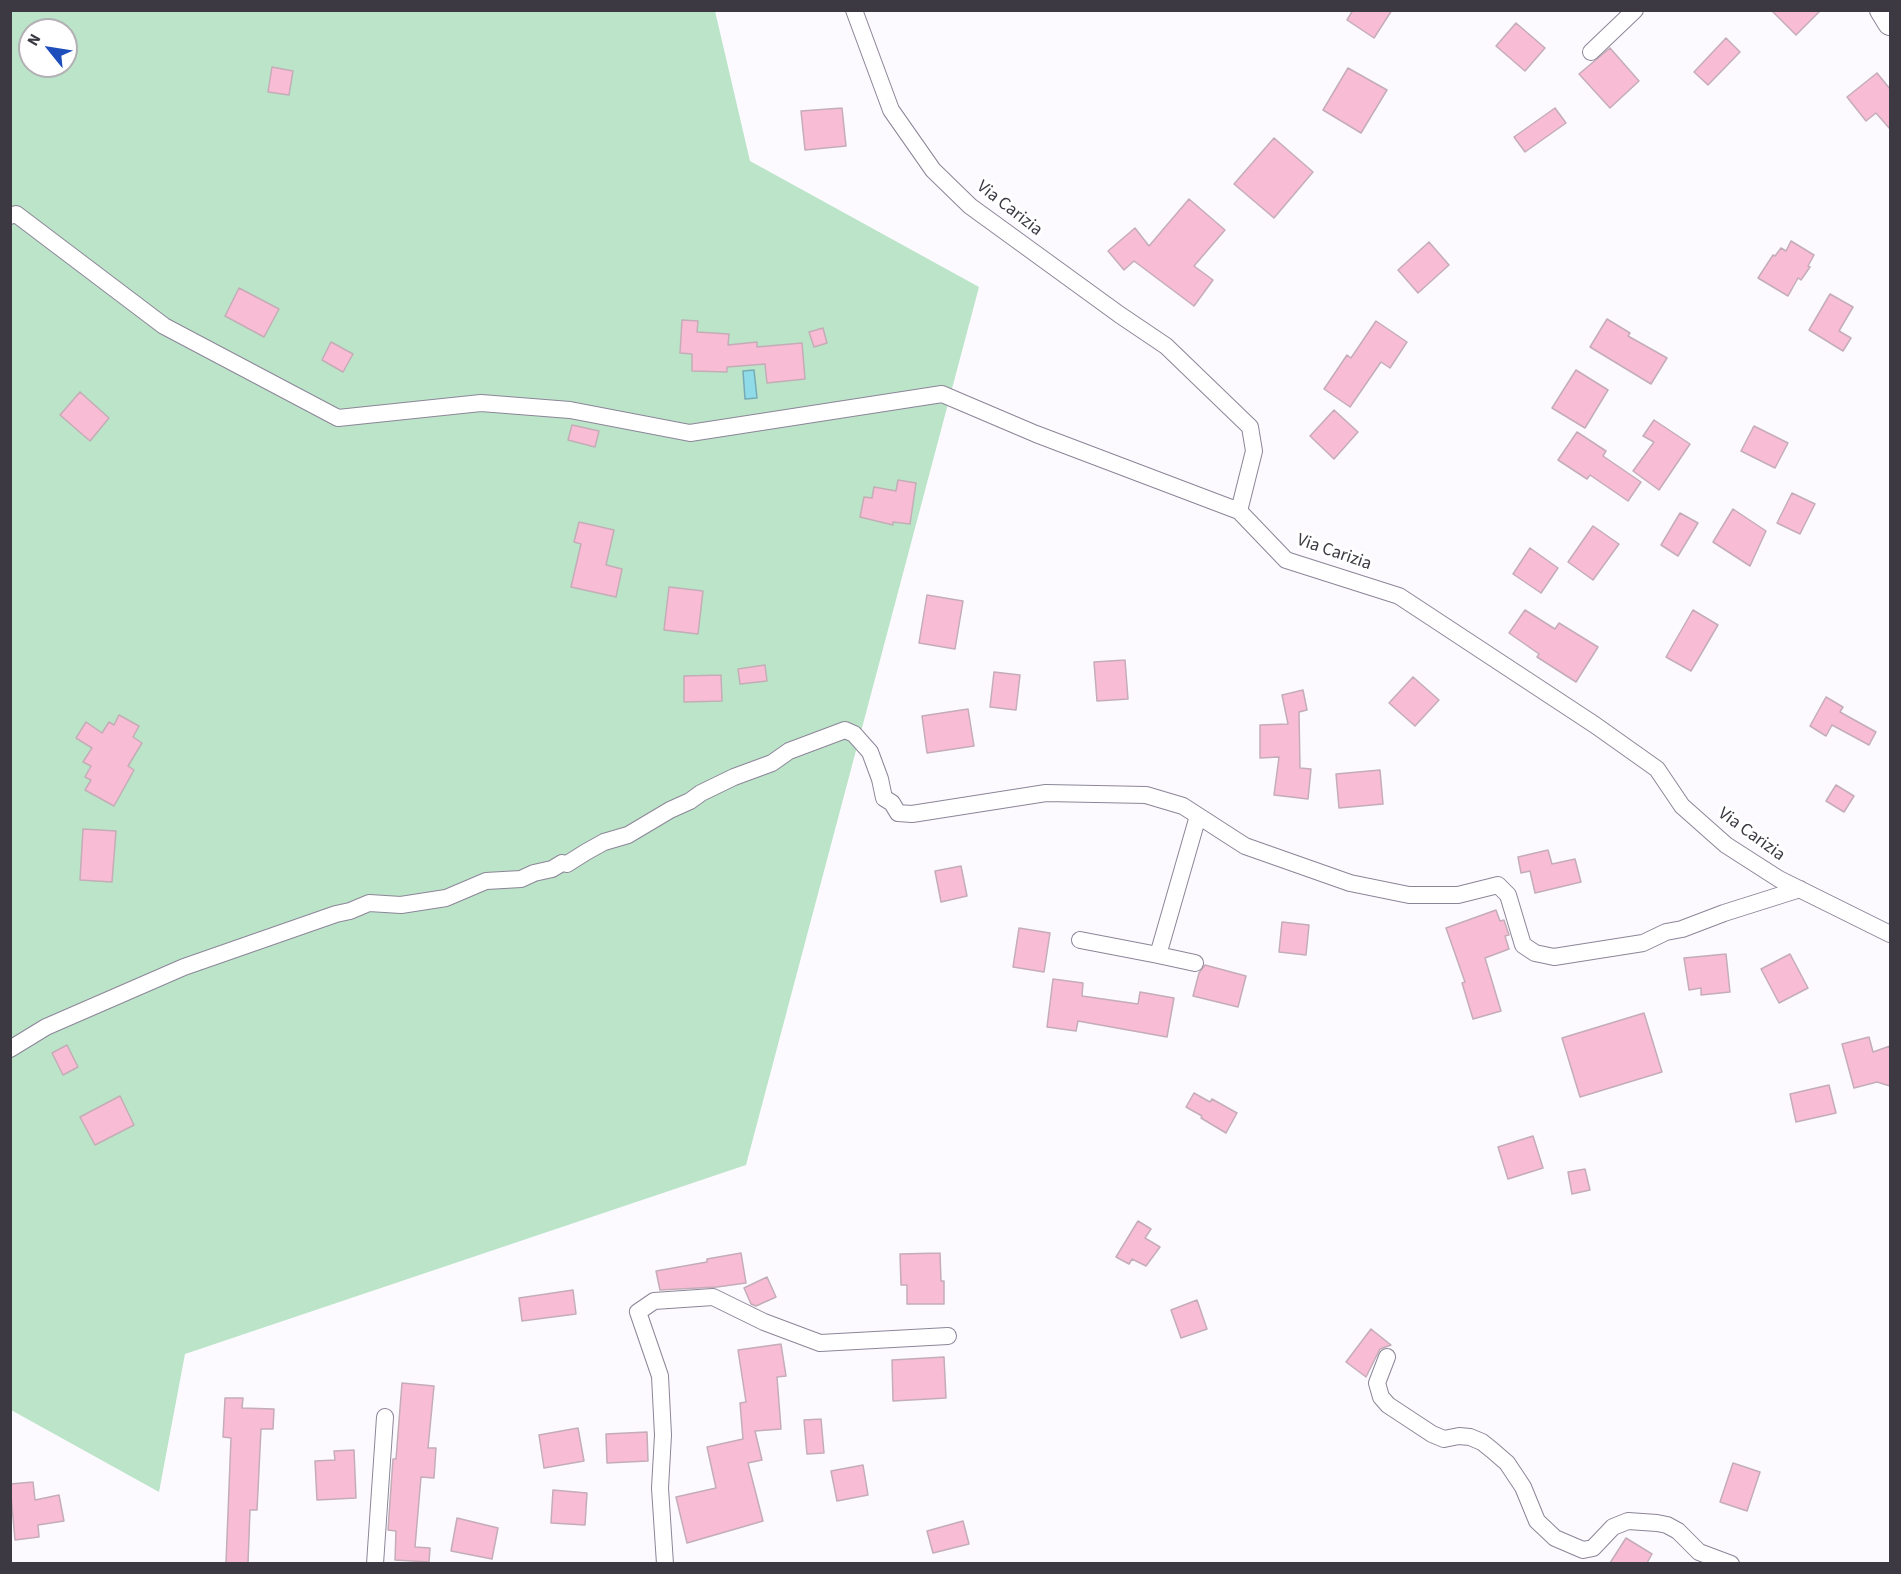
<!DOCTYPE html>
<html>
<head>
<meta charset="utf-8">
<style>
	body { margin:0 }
	#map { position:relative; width:1901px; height:1574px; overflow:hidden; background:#fcfaff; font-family:"Source Sans 3",sans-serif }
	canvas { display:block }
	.frame { position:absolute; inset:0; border:12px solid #3c3942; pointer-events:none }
	.north { position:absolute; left:18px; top:18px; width:60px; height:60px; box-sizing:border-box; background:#fff; border:2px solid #b1b0b3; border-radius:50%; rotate:300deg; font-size:16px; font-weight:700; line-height:24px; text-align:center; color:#3c3942 }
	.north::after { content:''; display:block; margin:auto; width:21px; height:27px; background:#1d4ebb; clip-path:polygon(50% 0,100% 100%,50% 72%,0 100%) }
</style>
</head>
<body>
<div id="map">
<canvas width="1901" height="1574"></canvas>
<div class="frame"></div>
<div class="north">N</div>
</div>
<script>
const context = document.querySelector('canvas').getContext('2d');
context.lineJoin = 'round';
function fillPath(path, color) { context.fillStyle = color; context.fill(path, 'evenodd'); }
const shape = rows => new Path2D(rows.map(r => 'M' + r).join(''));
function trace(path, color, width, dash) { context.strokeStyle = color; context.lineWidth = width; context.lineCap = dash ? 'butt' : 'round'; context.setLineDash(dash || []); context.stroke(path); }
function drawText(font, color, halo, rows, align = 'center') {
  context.font = font + ' "Source Sans 3",sans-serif'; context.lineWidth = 6; context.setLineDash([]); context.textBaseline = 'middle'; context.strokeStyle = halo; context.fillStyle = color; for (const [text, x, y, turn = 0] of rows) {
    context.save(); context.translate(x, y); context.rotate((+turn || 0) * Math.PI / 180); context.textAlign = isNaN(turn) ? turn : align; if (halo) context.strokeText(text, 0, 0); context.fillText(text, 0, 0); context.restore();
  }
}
fillPath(shape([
	[11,11,715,11,750,161,979,287,746,1165,185,1354,159,1492,11,1410],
	[30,30,66,30,66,66,30,66]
]), '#bbe4c9');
const water = shape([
	[754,370,757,398,745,399,743,371,754,370]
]);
fillPath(water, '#8fdce8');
trace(water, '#76abb6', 1.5);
const building = shape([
	[1353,10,1392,10,1374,38,1347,20,1353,10],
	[1771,10,1821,10,1796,35,1771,10],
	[1516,23,1545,48,1525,71,1496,46,1516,23],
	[1726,38,1740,52,1708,85,1694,72,1726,38],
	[1610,48,1639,81,1610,108,1579,74,1610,48],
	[272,67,293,71,289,95,268,92,272,67],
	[1348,68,1387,90,1361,133,1323,110,1348,68],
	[1877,73,1890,89,1890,129,1876,113,1866,121,1847,97,1877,73],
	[842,108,846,146,805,150,801,111,842,108],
	[1555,108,1566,123,1525,152,1514,137,1555,108],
	[1274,138,1313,172,1274,218,1234,184,1274,138],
	[1189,199,1225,230,1194,266,1213,280,1194,306,1134,261,1124,270,1108,251,1135,228,1149,246,1189,199],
	[1791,241,1814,255,1808,266,1810,267,1801,280,1798,278,1788,296,1758,278,1773,255,1775,256,1781,248,1786,251,1791,241],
	[1429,242,1449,265,1418,293,1398,270,1429,242],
	[239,288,279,309,264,337,225,316,239,288],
	[1830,294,1853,307,1839,331,1851,338,1843,351,1809,330,1830,294],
	[1607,319,1630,333,1628,336,1667,358,1651,384,1590,347,1607,319],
	[682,320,698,321,697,332,729,334,728,345,757,342,757,347,802,343,805,379,767,383,765,364,727,367,727,372,692,371,692,354,680,353,682,320],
	[1376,321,1407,342,1390,368,1381,362,1350,407,1324,389,1347,355,1351,358,1376,321],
	[823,328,827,343,814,347,809,332,823,328],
	[331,342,353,354,343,372,322,360,331,342],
	[1576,370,1608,390,1585,428,1552,408,1576,370],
	[80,392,109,418,90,441,60,415,80,392],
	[1334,410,1358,432,1334,459,1310,436,1334,410],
	[1654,420,1690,444,1659,490,1633,471,1654,442,1643,436,1654,420],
	[572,425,599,431,595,447,568,440,572,425],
	[1754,426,1788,443,1775,468,1741,451,1754,426],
	[1577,432,1606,451,1603,456,1641,482,1628,501,1590,475,1587,479,1558,460,1577,432],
	[898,480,916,483,910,524,893,522,893,525,860,517,864,497,872,498,874,487,896,491,898,480],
	[1792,493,1815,504,1800,534,1777,523,1792,493],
	[1733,509,1766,531,1750,566,1713,542,1733,509],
	[1680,513,1698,523,1678,556,1661,545,1680,513],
	[579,522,614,530,606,565,622,569,616,597,571,587,581,544,574,542,579,522],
	[1593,526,1619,544,1593,580,1568,562,1593,526],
	[1530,548,1558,568,1541,593,1513,574,1530,548],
	[669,587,703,591,698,634,664,630,669,587],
	[927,595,963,601,955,649,919,643,927,595],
	[1525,610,1555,629,1559,623,1598,647,1576,682,1537,657,1539,654,1509,633,1525,610],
	[1693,610,1718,625,1691,671,1666,657,1693,610],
	[1125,660,1128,699,1097,701,1094,662,1125,660],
	[765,665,767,681,740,684,738,669,765,665],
	[994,672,1020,675,1016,710,990,707,994,672],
	[721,675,722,701,684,702,684,676,721,675],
	[1413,677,1439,700,1415,726,1389,703,1413,677],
	[1303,690,1307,710,1299,712,1300,768,1311,769,1308,799,1274,795,1279,757,1260,758,1260,725,1288,724,1282,695,1303,690],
	[1826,697,1843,707,1840,712,1876,732,1869,745,1832,725,1826,736,1810,726,1826,697],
	[968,709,974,746,927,753,922,716,968,709],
	[119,715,139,726,133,737,142,743,128,766,134,770,114,806,85,790,91,780,85,777,91,766,83,762,92,748,76,738,86,722,102,733,109,722,114,725,119,715],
	[1380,770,1383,804,1339,808,1336,774,1380,770],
	[1836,785,1854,796,1844,812,1826,801,1836,785],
	[83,829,116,831,112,882,80,880,83,829],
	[1548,850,1552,864,1575,859,1581,882,1535,893,1530,871,1521,873,1518,857,1548,850],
	[961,866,967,896,941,902,935,871,961,866],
	[1496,910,1500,921,1504,920,1509,935,1505,936,1509,949,1485,958,1501,1011,1473,1019,1462,983,1465,982,1446,928,1496,910],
	[1282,922,1309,925,1306,955,1279,952,1282,922],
	[1019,928,1050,933,1044,972,1013,967,1019,928],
	[1726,954,1730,992,1701,995,1701,988,1689,990,1684,958,1726,954],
	[1790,954,1808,988,1779,1003,1761,969,1790,954],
	[1205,965,1246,976,1238,1007,1193,996,1199,973,1205,965],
	[1053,979,1083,983,1082,996,1138,1004,1140,992,1174,998,1167,1037,1078,1021,1076,1031,1047,1027,1053,979],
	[1644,1013,1662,1072,1580,1097,1562,1038,1644,1013],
	[1869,1037,1873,1052,1890,1046,1890,1086,1877,1082,1854,1088,1842,1044,1869,1037],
	[67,1045,78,1067,63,1075,52,1053,67,1045],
	[1829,1085,1836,1113,1796,1122,1790,1094,1829,1085],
	[1194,1093,1210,1102,1212,1099,1237,1113,1226,1133,1201,1118,1202,1116,1186,1107,1194,1093],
	[120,1096,134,1125,95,1145,80,1117,120,1096],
	[1533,1136,1543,1168,1508,1179,1498,1147,1533,1136],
	[1585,1169,1590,1190,1572,1194,1568,1172,1585,1169],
	[1138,1221,1151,1229,1145,1238,1160,1247,1146,1266,1132,1259,1129,1264,1116,1257,1138,1221],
	[741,1253,746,1283,717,1287,660,1290,656,1271,707,1262,707,1259,741,1253],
	[940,1253,941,1281,944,1281,944,1304,907,1304,907,1285,901,1285,900,1254,940,1253],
	[767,1277,776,1297,756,1306,751,1304,744,1288,767,1277],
	[573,1290,576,1314,522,1321,519,1298,573,1290],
	[1197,1300,1207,1329,1181,1338,1171,1310,1197,1300],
	[1371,1329,1391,1345,1380,1349,1366,1377,1346,1362,1371,1329],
	[781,1344,786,1376,777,1377,781,1429,755,1431,762,1460,748,1463,763,1521,687,1543,676,1497,716,1488,707,1447,743,1439,740,1403,746,1402,738,1350,781,1344],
	[944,1357,946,1398,893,1401,892,1360,944,1357],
	[402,1383,434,1386,428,1448,436,1448,434,1478,421,1477,415,1547,430,1548,429,1562,395,1560,396,1531,388,1530,393,1459,396,1459,402,1383],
	[225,1398,243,1398,242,1408,274,1409,273,1429,261,1429,257,1510,250,1510,248,1563,226,1563,231,1438,223,1437,225,1398],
	[821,1419,824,1453,807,1454,804,1420,821,1419],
	[578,1428,584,1461,544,1468,539,1435,578,1428],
	[647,1432,648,1461,607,1463,606,1434,647,1432],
	[354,1450,356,1498,317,1500,315,1461,335,1460,334,1451,354,1450],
	[1733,1463,1760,1472,1747,1511,1720,1502,1733,1463],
	[863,1465,868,1495,837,1501,831,1471,863,1465],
	[33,1482,35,1500,59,1495,64,1521,38,1525,39,1537,15,1540,10,1484,33,1482],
	[553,1490,587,1493,585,1525,551,1523,553,1490],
	[457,1518,498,1528,492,1559,451,1551,457,1518],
	[963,1521,969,1544,933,1553,927,1531,963,1521],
	[1626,1538,1652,1554,1647,1563,1610,1563,1626,1538]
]);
fillPath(building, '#f9bcd5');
trace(building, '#c4adb6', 1.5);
const street = shape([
	[854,10,891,110,933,170,970,206,1120,315,1166,346,1250,427,1254,451,1239,511,1286,560,1399,596,1595,725,1657,769,1682,806,1726,845,1779,879,1890,934],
	[1591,52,1635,10],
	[10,216,16,214,164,326,338,418,481,403,570,410,690,433,942,394,1036,434,1239,511],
	[1080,940,1158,955,1198,816],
	[1158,955,1195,963],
	[10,1049,46,1027,184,967,336,914,350,911,369,903,401,905,446,898,486,881,521,879,534,873,552,869,562,863,567,864,586,852,604,842,628,835,670,810,690,801,701,793,734,777,772,763,789,751,845,730,854,734,870,752,880,779,884,798,892,803,898,813,912,814,1046,793,1146,795,1183,806,1245,846,1350,883,1409,895,1458,895,1498,885,1508,895,1523,945,1535,953,1554,957,1643,943,1666,932,1682,929,1724,913,1800,889],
	[1387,1357,1377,1383,1381,1397,1388,1405,1432,1434,1444,1439,1459,1436,1470,1437,1482,1442,1492,1450,1507,1463,1523,1487,1537,1521,1555,1538,1583,1550,1593,1548,1613,1527,1628,1521,1657,1523,1667,1525,1678,1531,1699,1552,1731,1564],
	[375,1564,385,1417],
	[665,1564,660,1488,663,1435,660,1376,638,1312,654,1301,713,1297,764,1322,820,1343,948,1336]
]);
const secondary = shape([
	[1882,10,1890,23]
]);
trace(street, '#8c8598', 18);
trace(secondary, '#8c8598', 26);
trace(street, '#fff', 16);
trace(secondary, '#fff', 24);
drawText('18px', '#3c3942', '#fff', [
	["Via Carizia",1009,209,38],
	["Via Carizia",1334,553,19],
	["Via Carizia",1751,835,36]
]);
</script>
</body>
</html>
